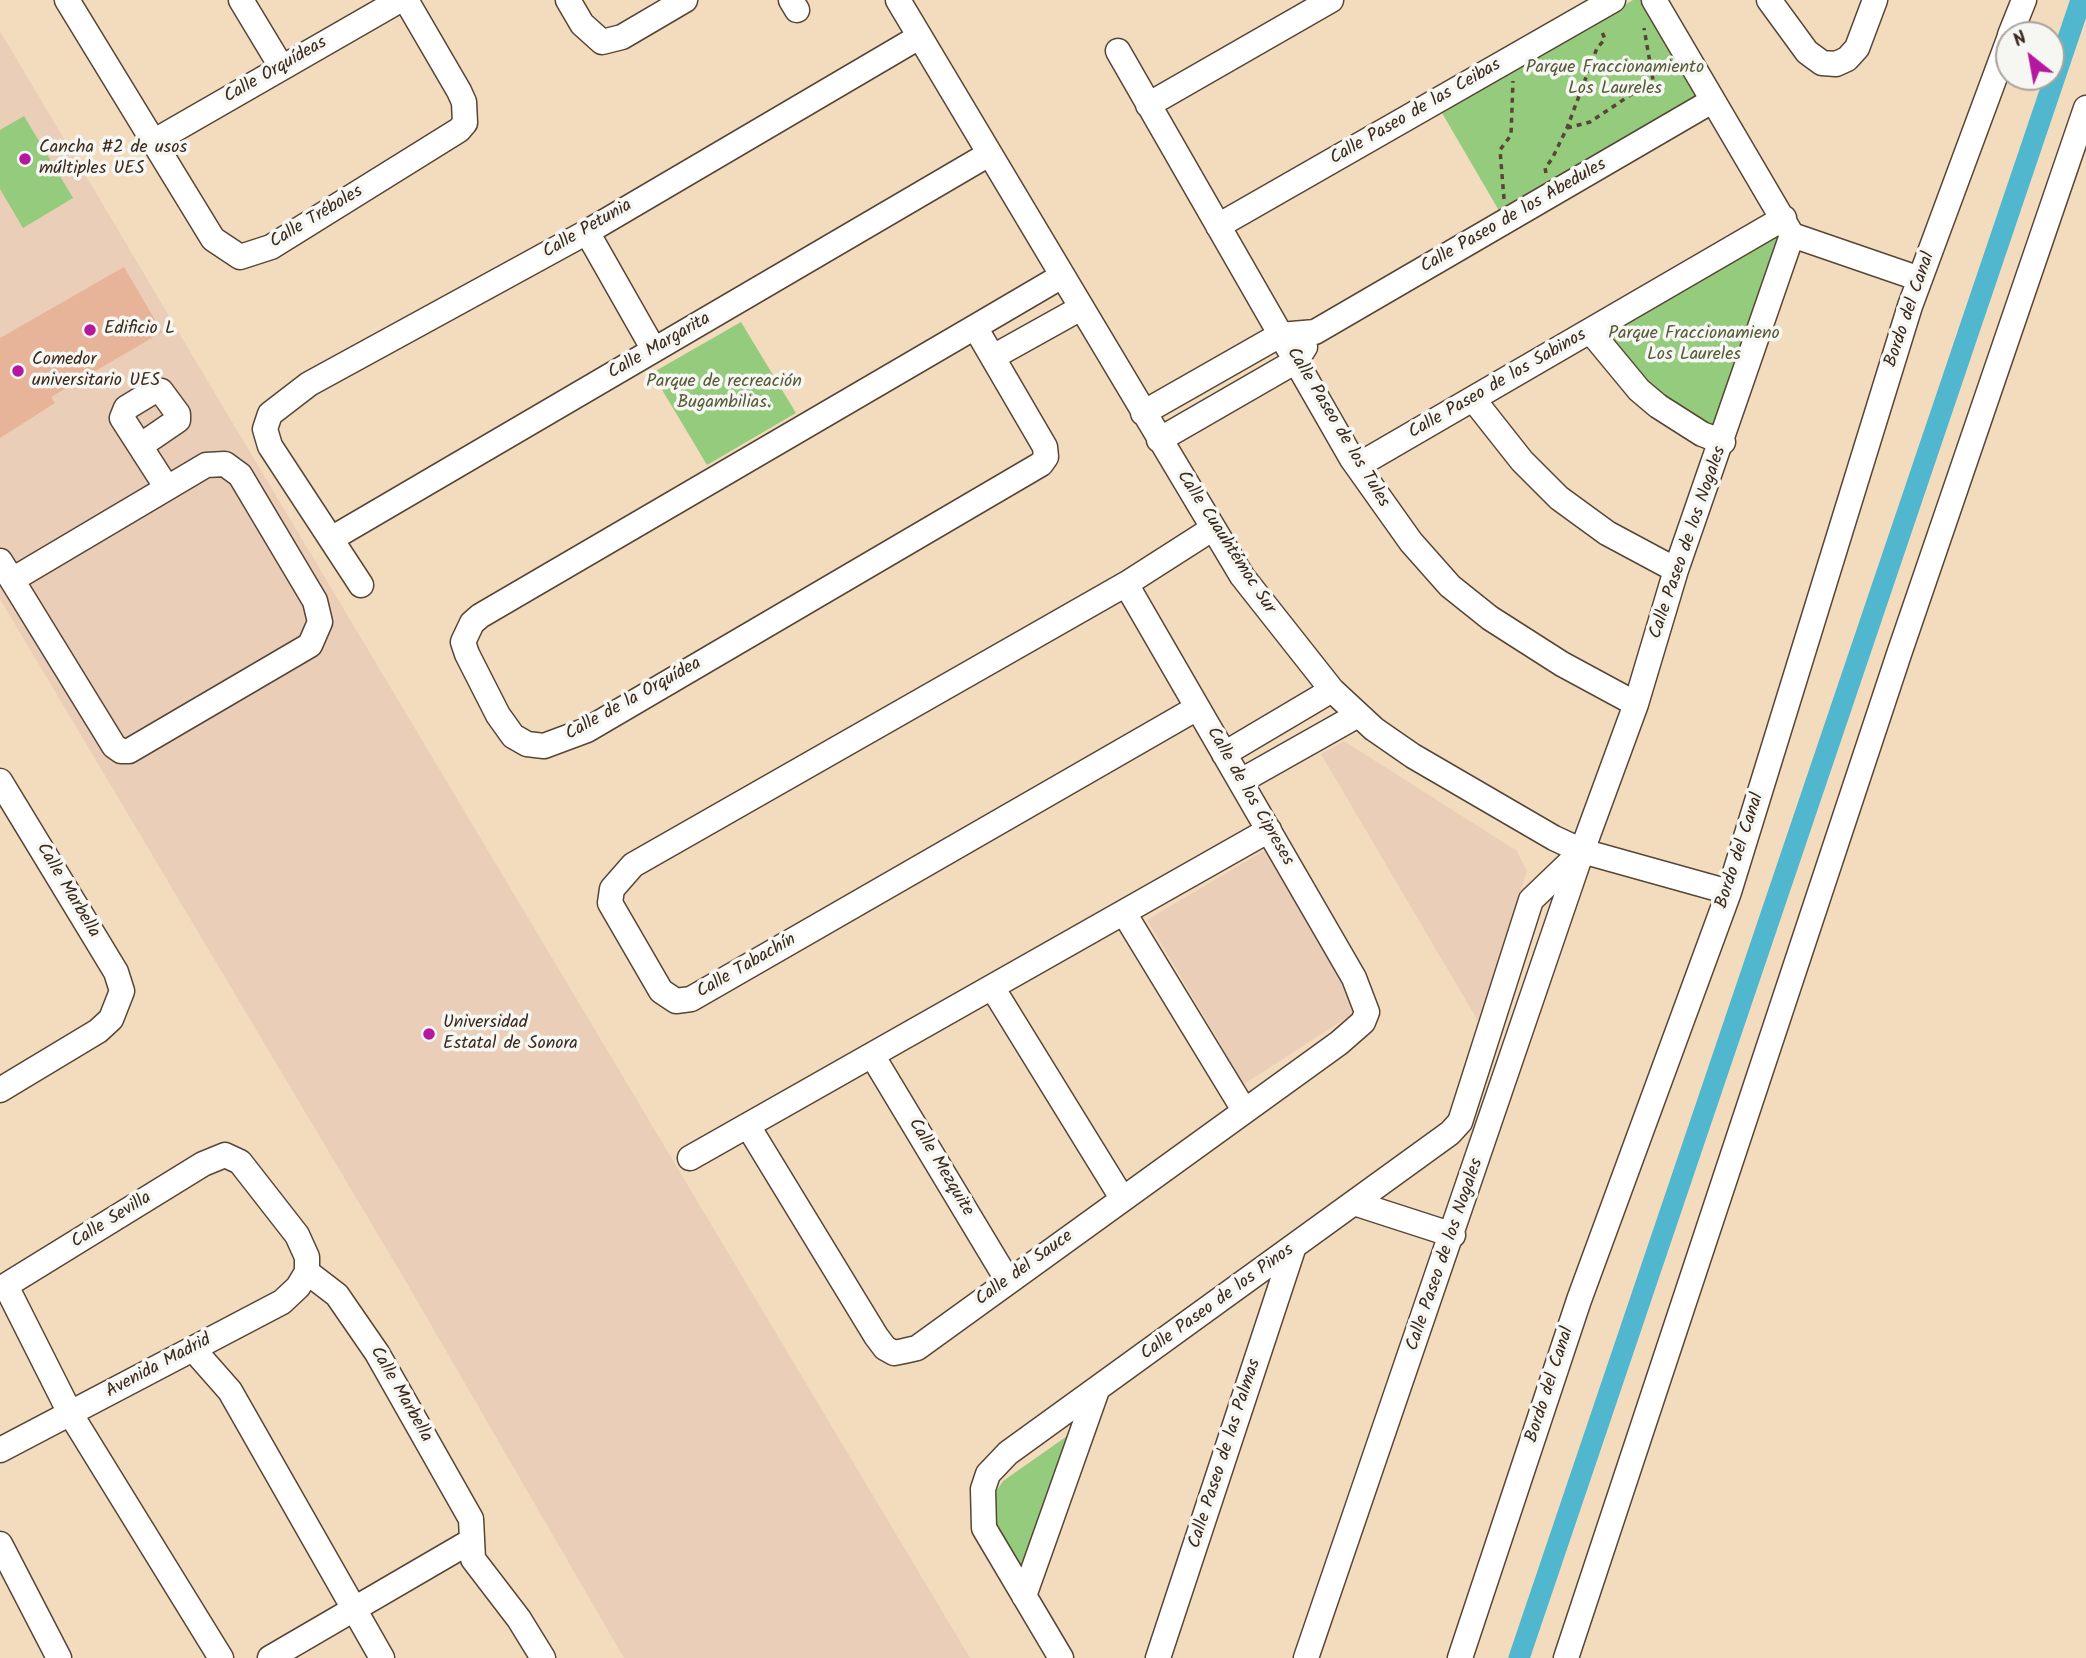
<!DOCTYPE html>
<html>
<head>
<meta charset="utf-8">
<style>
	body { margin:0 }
	#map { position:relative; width:2086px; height:1658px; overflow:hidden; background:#f3dcbe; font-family:Kalam,sans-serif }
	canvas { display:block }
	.north { position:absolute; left:1995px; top:21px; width:70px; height:70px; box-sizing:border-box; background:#f6f6f2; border:2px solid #aba49d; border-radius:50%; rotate:329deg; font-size:19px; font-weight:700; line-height:28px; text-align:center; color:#3b2a1e }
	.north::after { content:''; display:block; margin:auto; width:24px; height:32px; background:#b5179e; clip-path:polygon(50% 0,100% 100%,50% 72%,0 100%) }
</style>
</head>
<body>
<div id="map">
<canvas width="2086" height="1658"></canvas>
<div class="north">N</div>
</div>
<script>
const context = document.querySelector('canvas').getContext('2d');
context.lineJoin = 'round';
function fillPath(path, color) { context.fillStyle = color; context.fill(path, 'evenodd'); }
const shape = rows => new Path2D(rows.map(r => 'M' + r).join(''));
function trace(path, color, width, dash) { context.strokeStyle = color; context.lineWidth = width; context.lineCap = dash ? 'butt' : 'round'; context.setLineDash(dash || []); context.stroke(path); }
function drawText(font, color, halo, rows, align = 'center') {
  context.font = font + ' Kalam,sans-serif'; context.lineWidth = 7; context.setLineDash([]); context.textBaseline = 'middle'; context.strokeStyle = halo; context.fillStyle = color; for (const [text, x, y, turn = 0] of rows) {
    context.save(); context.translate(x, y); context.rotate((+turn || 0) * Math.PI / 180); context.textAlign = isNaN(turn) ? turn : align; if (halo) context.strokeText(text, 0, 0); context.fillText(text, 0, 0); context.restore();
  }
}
fillPath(shape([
	[0,31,204,375,970,1658,624,1658,405,1280,0,599],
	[1344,741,1517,851,1527,871,1478,1021,1321,754],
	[1267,849,1357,1011,1244,1084,1147,920]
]), '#eaceb7');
fillPath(shape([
	[1633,0,1654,0,1707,93,1501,214,1442,113],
	[24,116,73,198,23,228,0,189,0,130],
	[1787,219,1729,442,1676,417,1598,326],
	[741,322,796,413,707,465,652,373],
	[1070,1434,1021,1569,998,1531,994,1505,997,1490,1003,1481]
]), '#94cb7d');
trace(shape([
	[1519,1658,2081,0]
]), '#50b7cf', 21);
fillPath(shape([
	[124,267,162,332,51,397,55,403,0,438,0,338]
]), '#e7b499');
const minor = shape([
	[67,0,213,239,240,257,271,247,459,130,465,123,464,102,459,91,406,0],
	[241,0,282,68],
	[568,0,582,24,602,42,622,37,685,0],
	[791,0,797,10],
	[898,0,1242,576,1332,690,1374,729,1413,756,1554,838,1582,851,1729,892],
	[1654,0,1792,235,1920,279],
	[1769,0,1807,52,1822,63,1836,64,1847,59,1857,48,1875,0],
	[2010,35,2024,0],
	[1118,51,1352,459,1411,542,1450,586,1490,618,1562,664,1636,704],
	[1148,105,1331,0],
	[153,142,400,0],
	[1218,226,1613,0],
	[587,232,654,350],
	[975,327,1045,447,1046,457,1041,464,587,730,544,746,527,744,513,736,498,715,467,654,463,642,472,623,480,616,975,327,1062,276],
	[1591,332,1639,390,1658,406,1702,434,1723,442],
	[993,357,1081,308],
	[1473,399,1522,461,1559,498,1607,533,1676,570],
	[1143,413,1280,335,1315,332,1712,101],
	[1159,440,1296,361,1305,347],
	[140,446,178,420,178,414,161,391,154,391,126,408,122,418,167,488],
	[1357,466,1784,218],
	[331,539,989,154],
	[0,561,12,580,114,746,121,751,129,751,310,645,320,622,315,601,240,475,225,464,206,465,12,580],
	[361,585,270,446,265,429,270,414,309,384,587,232,919,37],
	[1197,708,691,999,676,1001,661,991,610,903,612,889,633,865,1126,584,1212,529],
	[1224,754,1332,690],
	[0,781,116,972,122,991,111,1019,98,1031,0,1090],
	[1241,781,1358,715],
	[1124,913,1244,1110],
	[992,987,1122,1198],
	[872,1055,1008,1281],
	[748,1126,876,1336,885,1348,894,1353,904,1351,917,1348,1339,1043,1363,1022,1367,1012,1354,978,1126,584],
	[690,1158,1269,830],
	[1354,1203,1453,1235],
	[6,1286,70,1413,221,1658],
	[0,1289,203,1164,225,1155,240,1162,297,1235,307,1257,307,1272,337,1295,377,1353,471,1519,473,1559,519,1619,543,1658],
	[193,1349,230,1391,382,1658],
	[0,1450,282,1302,298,1287,307,1272],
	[0,1544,59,1658],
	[1024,1596,1097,1390],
	[270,1658,471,1541],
	[1061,1658,984,1528,983,1489,988,1474,1008,1453,1450,1133,1460,1122,1531,900,1579,854],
	[1158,1658,1293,1249],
	[1306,1658,1582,851,1636,704,1676,570,1792,235],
	[1460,1658,1579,1300,1729,892,1910,306,2009,39],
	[1566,1658,1899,654,2086,108]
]);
trace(minor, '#574536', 27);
trace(shape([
	[1567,128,1590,122,1653,80,1644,28],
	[1546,173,1545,168,1552,159,1567,128,1597,48,1605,39,1602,32],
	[1504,199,1500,150,1511,135,1513,81]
]), '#574536', 3.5, [5, 5]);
trace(minor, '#fff', 24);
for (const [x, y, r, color] of [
	[25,159,7,"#b5179e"],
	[90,330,7,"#b5179e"],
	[18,371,7,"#b5179e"],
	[429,1034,7,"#b5179e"]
]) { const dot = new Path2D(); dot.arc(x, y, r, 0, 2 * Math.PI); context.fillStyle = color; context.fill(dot); trace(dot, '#f6f6f2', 2.5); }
drawText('18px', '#565a3a', '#f6f6f2', [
	["Parque Fraccionamiento",1615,69],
	["Los Laureles",1615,90],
	["Parque Fraccionamieno",1694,335],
	["Los Laureles",1694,356],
	["Parque de recreación",724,383],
	["Bugambilias.",724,404]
]);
drawText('18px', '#3b2a1e', '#f6f6f2', [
	["Calle Orquídeas",276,71,-30],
	["Calle Paseo de las Ceibas",1416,113,-30],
	["Calle Paseo de los Abedules",1514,217,-30],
	["Calle Tréboles",317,218,-31],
	["Calle Petunia",588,230,-30],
	["Bordo del Canal",1911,310,-71],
	["Calle Margarita",660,347,-30],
	["Calle Paseo de los Sabinos",1498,385,-30],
	["Calle Paseo de los Tules",1337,428,59],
	["Calle Cuauhtémoc Sur",1225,543,57],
	["Calle Paseo de los Nogales",1689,543,-71],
	["Calle de la Orquídea",634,700,-29],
	["Calle de los Cipreses",1249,797,60],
	["Bordo del Canal",1741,851,-72],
	["Calle Marbella",67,891,59],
	["Calle Tabachín",747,967,-30],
	["Calle Mezquite",940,1168,59],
	["Calle Sevilla",112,1221,-32],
	["Calle Paseo de los Nogales",1446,1255,-71],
	["Calle del Sauce",1025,1269,-36],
	["Calle Paseo de los Pinos",1218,1303,-36],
	["Avenida Madrid",159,1367,-28],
	["Bordo del Canal",1551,1385,-72],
	["Calle Marbella",400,1395,60],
	["Calle Paseo de las Palmas",1226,1454,-72]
]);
drawText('18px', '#3b2a1e', '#f6f6f2', [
	["Cancha #2 de usos",39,149],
	["múltiples UES",39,170],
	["Edificio L",104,330],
	["Comedor",32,361],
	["universitario UES",32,382],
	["Universidad",443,1024],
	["Estatal de Sonora",443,1045]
], 'left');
</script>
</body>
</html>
